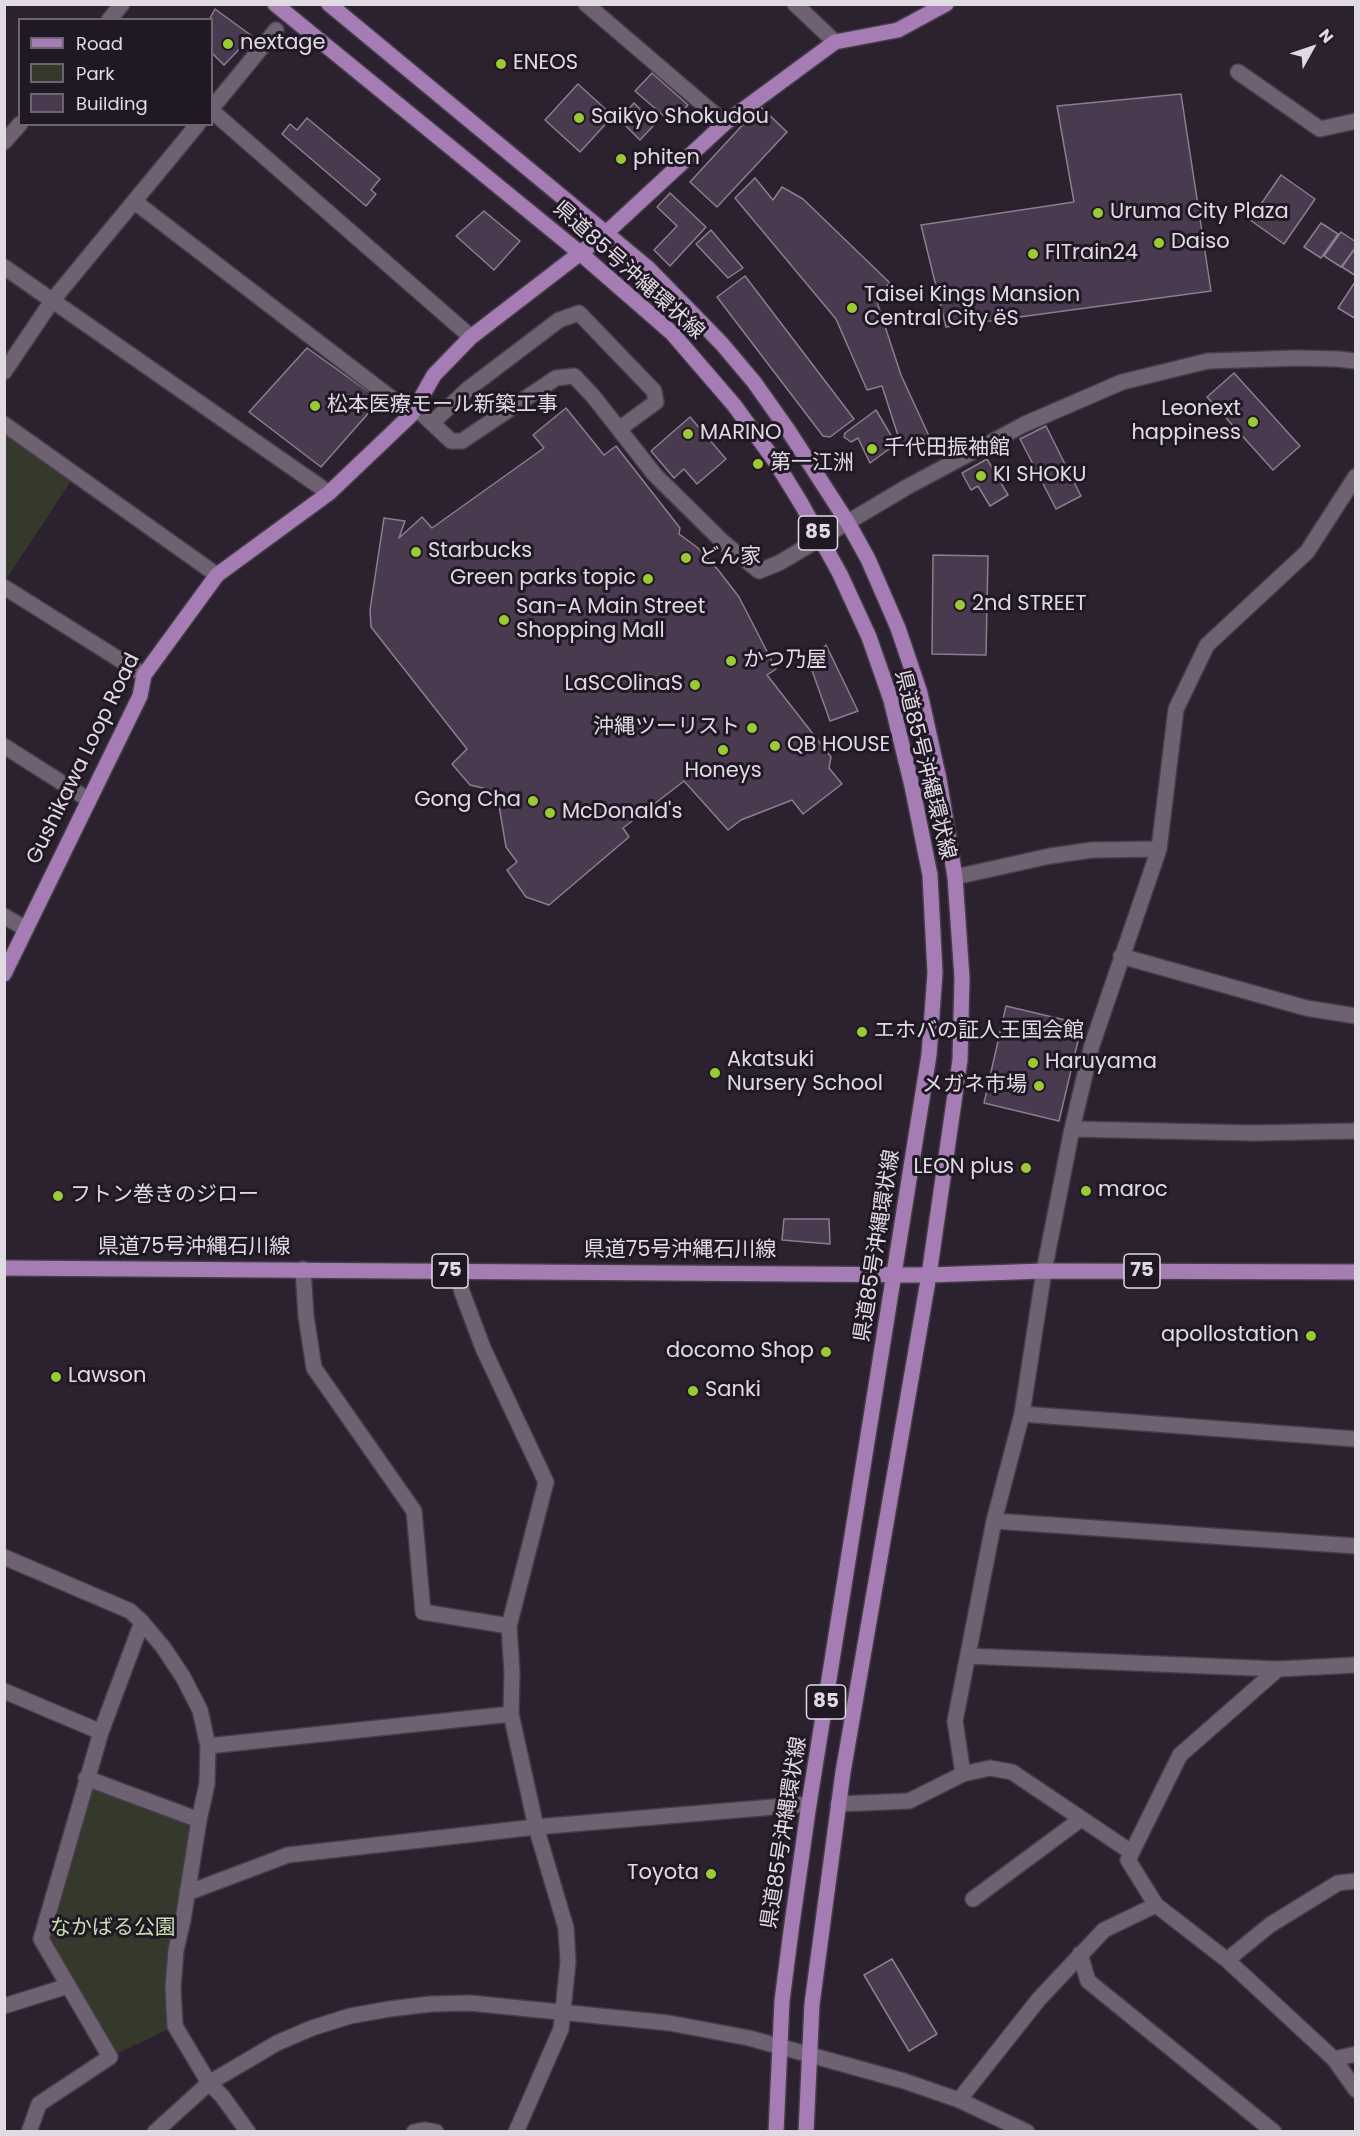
<!DOCTYPE html>
<html>
<head>
<meta charset="utf-8">
<style>
	body { margin:0 }
	#map { position:relative; width:1360px; height:2136px; overflow:hidden; background:#2b212f; font-family:Poppins,sans-serif }
	canvas { display:block }
	.frame { position:absolute; inset:0; border:6px solid #e0dae3; pointer-events:none }
	.legend { position:absolute; left:18px; top:18px; width:195px; height:108px; box-sizing:border-box; background:#211825; border:2px solid #6d6671; margin:0; padding:8px 10px; list-style:none; font-size:18px; color:#e0dae3 }
	.legend li { display:flex; align-items:center; gap:12px; height:30px }
	.legend b { width:30px; border:2px solid #6d6671 }
	.north { position:absolute; left:1282px; top:18px; width:60px; height:60px; -webkit-text-stroke:4px #211825; paint-order:stroke; rotate:50deg; font-size:16px; font-weight:700; line-height:24px; text-align:center; color:#e0dae3 }
	.north::after { content:''; display:block; margin:auto; width:21px; height:27px; background:#e0dae3; clip-path:polygon(50% 0,100% 100%,50% 72%,0 100%) }
</style>
</head>
<body>
<div id="map">
<canvas width="1360" height="2136"></canvas>
<div class="frame"></div>
<ul class="legend">
<li><b style="height:8px;background:#a57cb3"></b>Road</li>
<li><b style="height:16px;background:#34392b"></b>Park</li>
<li><b style="height:16px;background:#493a4f"></b>Building</li>
</ul>
<div class="north">N</div>
</div>
<script>
const context = document.querySelector('canvas').getContext('2d');
context.lineJoin = 'round';
function fillPath(path, color) { context.fillStyle = color; context.fill(path, 'evenodd'); }
const shape = rows => new Path2D(rows.map(r => 'M' + r).join(''));
function trace(path, color, width, dash) { context.strokeStyle = color; context.lineWidth = width; context.lineCap = dash ? 'butt' : 'round'; context.setLineDash(dash || []); context.stroke(path); }
function drawText(font, color, halo, rows, align = 'center') {
  context.font = font + ' Poppins,"Noto Sans JP",sans-serif'; context.lineWidth = 6; context.setLineDash([]); context.textBaseline = 'middle'; context.strokeStyle = halo; context.fillStyle = color; for (const [text, x, y, turn = 0] of rows) {
    context.save(); context.translate(x, y); context.rotate((+turn || 0) * Math.PI / 180); context.textAlign = isNaN(turn) ? turn : align; if (halo) context.strokeText(text, 0, 0); context.fillText(text, 0, 0); context.restore();
  }
}
fillPath(shape([
	[5,424,75,475,5,581],
	[86,1778,199,1820,175,2026,110,2057,41,1939]
]), '#34392b');
const building = shape([
	[215,9,252,36,224,65,212,53,212,20,209,20,215,9],
	[652,73,688,105,672,123,635,91,652,73],
	[578,84,613,116,580,152,545,120,578,84],
	[1181,94,1211,291,946,327,921,225,1074,202,1057,106,1181,94],
	[634,103,655,124,640,140,619,119,634,103],
	[760,106,787,132,717,207,690,182,760,106],
	[307,118,380,179,371,190,376,194,366,206,282,134,290,124,297,130,307,118],
	[1281,175,1315,199,1284,244,1250,220,1281,175],
	[755,178,773,200,782,187,803,199,890,283,875,296,901,375,929,436,901,445,882,386,867,390,836,319,735,198,755,178],
	[670,193,706,227,670,266,654,250,677,226,657,207,670,193],
	[484,211,520,241,494,270,456,236,484,211],
	[1321,223,1338,234,1321,258,1304,247,1321,223],
	[711,230,743,268,728,278,696,244,711,230],
	[1341,232,1356,242,1356,247,1341,267,1324,256,1341,232],
	[1356,247,1356,276,1342,267,1356,247],
	[745,276,854,419,830,437,823,436,717,297,745,276],
	[1355,282,1356,282,1356,319,1338,308,1355,282],
	[307,348,380,400,321,467,249,412,307,348],
	[1234,373,1300,446,1273,470,1207,397,1234,373],
	[566,408,604,455,616,446,680,528,679,534,698,548,719,571,739,597,776,669,767,675,831,757,829,768,842,784,803,814,792,800,741,820,728,830,684,781,623,828,629,837,549,905,526,897,507,870,517,862,506,847,497,794,491,790,470,785,452,764,467,749,371,627,370,610,384,518,405,521,399,538,422,517,432,528,544,448,533,435,566,408],
	[876,410,896,444,870,463,858,438,851,442,844,437,845,433,876,410],
	[690,417,726,459,697,484,684,469,674,478,651,451,690,417],
	[1046,426,1081,496,1056,509,1020,439,1046,426],
	[987,459,1008,495,990,506,978,486,971,490,962,473,987,459],
	[933,555,988,556,986,655,932,654,933,555],
	[826,645,858,711,830,721,809,662,826,645],
	[1006,1006,1082,1024,1059,1121,984,1103,1006,1006],
	[784,1219,829,1219,830,1244,782,1240,784,1219],
	[892,1959,937,2034,909,2051,864,1975,892,1959]
]);
fillPath(building, '#493a4f');
trace(building, '#8a7e8f', 1.5);
const minor = shape([
	[586,4,725,123],
	[795,4,835,42],
	[109,20,122,4],
	[1238,72,1320,129,1356,121],
	[212,108,276,30],
	[212,111,471,337],
	[4,142,20,124],
	[135,202,412,414],
	[4,267,329,493],
	[4,372,52,301,198,124],
	[416,408,451,441,462,441,556,378,574,376,593,396,655,475,723,542,759,571,779,563,907,487,1025,424,1122,382,1208,361,1297,358,1338,359,1356,361],
	[432,423,468,389,559,320,579,313,654,391,656,402,619,429],
	[4,424,217,575],
	[4,587,144,675],
	[4,746,89,800],
	[955,877,1050,856,1092,850,1159,849],
	[4,916,26,929],
	[1121,956,1306,1008,1356,1016],
	[1072,1129,1253,1133,1356,1131],
	[303,1269,306,1316,314,1368,414,1511,423,1612,509,1626],
	[457,1271,462,1292,483,1348,546,1482,509,1626,512,1672,511,1714,536,1827,566,1928,568,1962,561,2029,516,2132],
	[1022,1414,1356,1439],
	[994,1521,1356,1546],
	[4,1557,130,1611,142,1622,163,1647,183,1677,200,1710,208,1746,207,1784,199,1820,183,1920,176,1950,173,1988,175,2026,209,2083,222,2096,248,2132],
	[968,1656,1278,1669,1356,1665],
	[1278,1669,1180,1755,1128,1860,1156,1905,1227,1960,1334,2059,1356,2090],
	[4,1691,101,1732,41,1939,110,2057,39,2104,29,2132],
	[101,1732,142,1622],
	[208,1746,511,1714],
	[963,1774,955,1721,994,1521,1022,1414,1044,1271,1072,1129,1092,1045,1159,849,1176,709,1207,645,1307,552,1356,476],
	[86,1778,199,1820],
	[838,1804,909,1801,963,1774,990,1768,1012,1772,1131,1852],
	[187,1893,288,1855,536,1827,809,1804],
	[973,1899,1081,1819],
	[1080,1954,1088,1981,1274,2132],
	[1227,1960,1270,1925,1338,1883,1356,1881],
	[4,2006,68,1986],
	[1334,2059,1356,2054],
	[959,2100,1039,1999,1104,1930,1156,1905],
	[155,2132,209,2083,277,2043,312,2028,350,2016,389,2009,431,2004,470,2003,669,2023,749,2038,904,2081,959,2100,1027,2132],
	[414,2132,425,2130,436,2132]
]);
const major = shape([
	[275,4,580,253,672,333,734,405,775,461,802,505,840,574,869,637,891,700,912,786,930,875,935,973,929,1055,809,1804,791,1931,782,2001,776,2132],
	[329,4,648,268,722,344,754,382,788,430,848,523,868,559,898,628,920,693,939,779,955,877,962,978,960,1060,929,1275,843,1772,812,2004,806,2132],
	[4,974,140,696,144,675,217,575,329,493,412,414,434,375,471,337,605,234,725,123,835,42,898,30,946,4],
	[4,1268,929,1275,1044,1271,1356,1272]
]);
trace(minor, '#443d48', 18);
trace(major, '#443d48', 18);
trace(minor, '#6e6272', 15);
trace(major, '#a57cb3', 15);
for (const [x, y, r, color] of [
	[228,44,6,"#9acb34"],
	[501,64,6,"#9acb34"],
	[579,118,6,"#9acb34"],
	[621,159,6,"#9acb34"],
	[1098,213,6,"#9acb34"],
	[1159,243,6,"#9acb34"],
	[1033,254,6,"#9acb34"],
	[852,308,6,"#9acb34"],
	[315,406,6,"#9acb34"],
	[1253,422,6,"#9acb34"],
	[688,434,6,"#9acb34"],
	[872,449,6,"#9acb34"],
	[758,464,6,"#9acb34"],
	[981,476,6,"#9acb34"],
	[416,552,6,"#9acb34"],
	[686,558,6,"#9acb34"],
	[648,579,6,"#9acb34"],
	[960,605,6,"#9acb34"],
	[504,620,6,"#9acb34"],
	[731,661,6,"#9acb34"],
	[695,685,6,"#9acb34"],
	[752,728,6,"#9acb34"],
	[775,746,6,"#9acb34"],
	[723,750,6,"#9acb34"],
	[533,801,6,"#9acb34"],
	[550,813,6,"#9acb34"],
	[862,1032,6,"#9acb34"],
	[1033,1063,6,"#9acb34"],
	[715,1073,6,"#9acb34"],
	[1039,1086,6,"#9acb34"],
	[1026,1168,6,"#9acb34"],
	[1086,1191,6,"#9acb34"],
	[58,1196,6,"#9acb34"],
	[1311,1336,6,"#9acb34"],
	[826,1352,6,"#9acb34"],
	[56,1377,6,"#9acb34"],
	[693,1391,6,"#9acb34"],
	[711,1874,6,"#9acb34"]
]) { const dot = new Path2D(); dot.arc(x, y, r, 0, 2 * Math.PI); context.fillStyle = color; context.fill(dot); trace(dot, '#211825', 2); }
for (const [x, y, w] of [
	[818,533,39],
	[450,1271,36],
	[1142,1271,36],
	[826,1702,39]
]) { const box = new Path2D(); box.roundRect(x - w / 2, y - 17, w, 34, 4.5); context.fillStyle = '#211825'; context.fill(box); trace(box, '#e0dae3', 1.5); }
drawText('bold 20px', '#e0dae3', null, [
	["85",818,533],
	["75",450,1271],
	["75",1142,1271],
	["85",826,1702]
]);
drawText('21px', '#e0dae3', '#211825', [
	["nextage",240,44],
	["ENEOS",513,64],
	["Saikyo Shokudou",591,118],
	["phiten",633,159],
	["Uruma City Plaza",1110,213],
	["Daiso",1171,243],
	["FITrain24",1045,254],
	["Taisei Kings Mansion",864,296],
	["Central City ëS",864,320],
	["松本医療モール新築工事",327,406],
	["Leonext",1241,410,"right"],
	["happiness",1241,434,"right"],
	["MARINO",700,434],
	["千代田振袖館",884,449],
	["第一江洲",770,464],
	["KI SHOKU",993,476],
	["Starbucks",428,552],
	["どん家",698,558],
	["Green parks topic",636,579,"right"],
	["2nd STREET",972,605],
	["San-A Main Street",516,608],
	["Shopping Mall",516,632],
	["かつ乃屋",743,661],
	["LaSCOlinaS",683,685,"right"],
	["沖縄ツーリスト",740,728,"right"],
	["QB HOUSE",787,746],
	["Honeys",723,772,"center"],
	["Gong Cha",521,801,"right"],
	["McDonald's",562,813],
	["エホバの証人王国会館",874,1032],
	["Akatsuki",727,1061],
	["Nursery School",727,1085],
	["Haruyama",1045,1063],
	["メガネ市場",1027,1086,"right"],
	["LEON plus",1014,1168,"right"],
	["maroc",1098,1191],
	["フトン巻きのジロー",70,1196],
	["apollostation",1299,1336,"right"],
	["docomo Shop",814,1352,"right"],
	["Lawson",68,1377],
	["Sanki",705,1391],
	["Toyota",699,1874,"right"]
], 'left');
drawText('21px', '#e0dae3', '#211825', [
	["県道85号沖縄環状線",628,271,42],
	["Gushikawa Loop Road",84,759,-64],
	["県道85号沖縄環状線",924,765,76],
	["県道85号沖縄環状線",878,1246,-81],
	["県道75号沖縄石川線",194,1248],
	["県道75号沖縄石川線",680,1251],
	["県道85号沖縄環状線",785,1833,-81]
]);
drawText('21px', '#c7dcaa', '#211825', [
	["なかばる公園",113,1929]
]);
</script>
</body>
</html>
